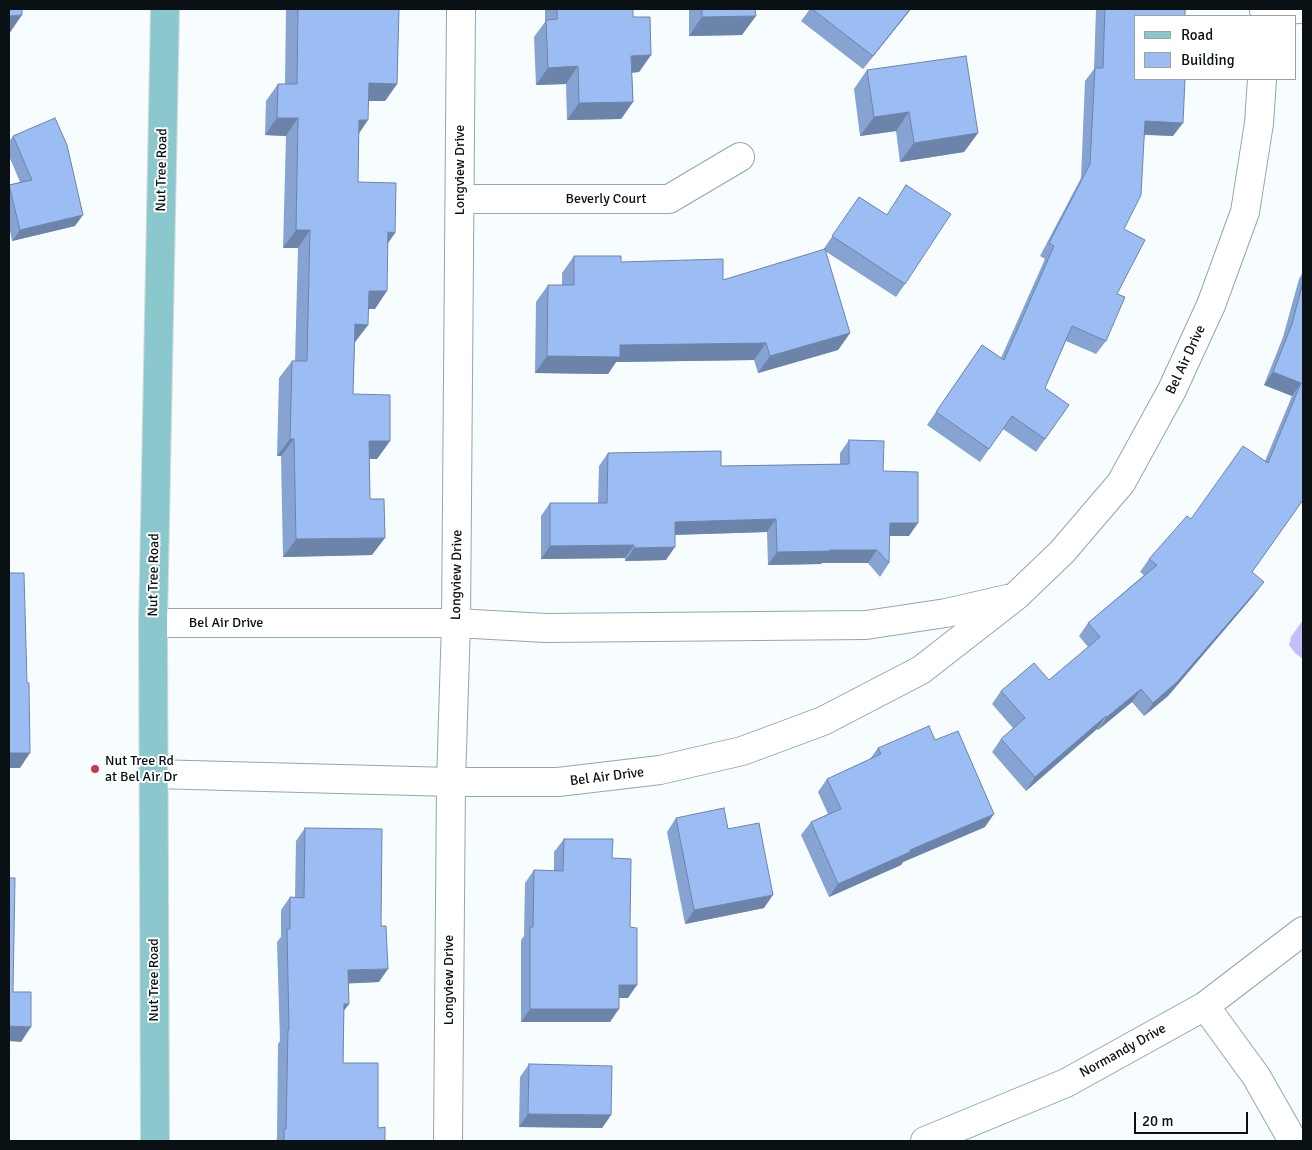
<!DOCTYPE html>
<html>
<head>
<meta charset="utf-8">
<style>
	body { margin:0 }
	#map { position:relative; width:1312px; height:1150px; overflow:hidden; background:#f7fcfe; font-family:Signika,sans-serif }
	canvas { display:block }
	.frame { position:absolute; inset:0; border:10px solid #0a1115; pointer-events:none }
	.legend { position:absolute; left:1134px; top:15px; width:162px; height:65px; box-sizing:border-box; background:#fff; border:1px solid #9da0a1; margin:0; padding:6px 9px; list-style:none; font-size:15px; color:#0a1115 }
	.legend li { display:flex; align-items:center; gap:10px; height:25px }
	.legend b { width:25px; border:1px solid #9da0a1 }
	.scale { position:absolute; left:1134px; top:1112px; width:114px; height:22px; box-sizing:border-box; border:2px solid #0a1115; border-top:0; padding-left:6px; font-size:15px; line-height:18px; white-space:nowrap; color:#0a1115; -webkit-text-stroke:4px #fff; paint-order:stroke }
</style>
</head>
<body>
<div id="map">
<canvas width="1312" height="1150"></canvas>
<div class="frame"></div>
<ul class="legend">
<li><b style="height:6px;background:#8bc8cd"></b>Road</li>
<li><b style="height:14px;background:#9cbdf3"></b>Building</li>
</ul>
<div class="scale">20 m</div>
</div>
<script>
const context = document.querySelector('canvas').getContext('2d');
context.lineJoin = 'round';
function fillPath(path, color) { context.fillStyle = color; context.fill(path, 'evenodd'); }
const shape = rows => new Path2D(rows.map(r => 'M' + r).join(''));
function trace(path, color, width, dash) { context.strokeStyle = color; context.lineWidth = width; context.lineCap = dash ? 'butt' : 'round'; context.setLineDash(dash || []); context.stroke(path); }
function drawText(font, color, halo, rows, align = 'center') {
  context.font = font + ' Signika,sans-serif'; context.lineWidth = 4; context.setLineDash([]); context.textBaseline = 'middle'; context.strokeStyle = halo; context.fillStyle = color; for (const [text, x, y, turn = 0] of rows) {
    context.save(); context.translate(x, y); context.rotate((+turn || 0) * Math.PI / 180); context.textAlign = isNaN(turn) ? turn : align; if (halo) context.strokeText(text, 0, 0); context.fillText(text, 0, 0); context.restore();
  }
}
fillPath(shape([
	[1303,620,1303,659,1295,653,1289,645,1291,637]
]), '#c4befa');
const minor = shape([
	[1264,10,1303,9],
	[460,199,669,199,740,157],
	[153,623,456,623,546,628,866,625,946,613,1007,599],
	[153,774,451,782,558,782,660,770,742,751,823,721,921,670,1016,596,1062,552,1121,483,1172,390,1211,305,1245,212,1259,123,1262,79],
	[1205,1006,1256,1076,1293,1141],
	[448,1141,451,782,456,623,461,9],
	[925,1141,1066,1083,1205,1006,1303,931]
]);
const major = shape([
	[155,1141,153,623,165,9]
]);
trace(minor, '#92a6b0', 30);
trace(major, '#d8d9da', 30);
trace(minor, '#fff', 28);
trace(major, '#8bc8cd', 28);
fillPath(shape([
	[286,9,399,9,397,84,385,101,369,101,359,133,358,182,395,233,388,243,375,309,368,309,368,325,355,342,353,394,390,441,377,459,369,459,370,499,372,555,283,557,281,456,277,456,279,378,292,361,295,361,298,248,283,248,286,136,265,135,266,101,278,84,285,84],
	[545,9,633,9,633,17,651,55,639,72,632,73,633,102,621,119,567,120,566,84,536,85,534,37,545,22],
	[689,9,755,9,742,35,689,36],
	[810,9,911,9,863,69,801,21],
	[1096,9,1185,9,1173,136,1145,135,1124,229,1117,294,1106,341,1096,354,1066,341,1045,388,1069,405,1036,452,1003,429,980,462,927,425,982,345,1001,358,1045,259,1040,256,1081,178,1085,81,1094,69],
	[867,70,978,133,964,152,900,162,896,131,860,136,854,89],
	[13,136,75,226,12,241,9,226,9,185,20,182,9,156,9,142],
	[906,185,905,284,896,297,825,251,850,333,838,350,758,373,754,360,616,362,608,374,535,373,536,302,548,285,562,285,562,273,574,256,621,262,723,280,823,250,859,197,887,215],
	[1303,272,1303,500,1252,572,1254,595,1168,696,1144,716,1132,702,1098,730,1097,729,1026,791,992,752,1001,739,1013,728,992,704,1001,691,1049,680,1088,647,1079,636,1088,623,1144,575,1140,572,1149,559,1191,519,1265,461,1292,396,1264,385,1283,337,1299,279],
	[849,440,883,471,909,536,889,536,889,563,880,577,868,563,822,563,821,564,768,565,767,532,675,535,666,560,625,561,625,558,541,559,541,516,550,503,598,503,599,466,608,453,721,466,840,464,840,453],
	[935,740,985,827,903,862,901,865,829,897,801,835,811,822,828,814,818,792,827,779,870,759,878,748],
	[676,818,728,829,764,908,685,924,667,832],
	[305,828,379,982,348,983,349,1004,344,1010,343,1063,385,1141,275,1141,277,1139,278,1044,280,1041,277,942,281,937,281,910,290,897,295,897,296,841],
	[564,839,612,858,628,998,619,998,610,1022,521,1022,521,940,524,936,525,883,534,870,554,871,554,852],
	[529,1064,611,1115,602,1128,519,1127,520,1077]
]), '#86a3d1');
fillPath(shape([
	[910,9,911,9,863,69,873,56],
	[22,15,9,34,9,16],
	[756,16,742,35,689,36,702,17],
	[651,55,639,72,619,73,631,56],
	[578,66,566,84,536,85,548,68],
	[369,83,397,84,385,101,357,101],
	[633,102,621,119,567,120,579,103],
	[909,112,896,131,860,136,874,117],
	[277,118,298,118,286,136,265,135],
	[359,120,368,120,356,138],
	[1145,121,1183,123,1173,136,1136,134],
	[978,133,964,152,900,162,914,143],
	[83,215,75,226,12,241,20,230],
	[296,230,310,230,298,248,283,248],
	[388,232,395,233,383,250],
	[369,291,387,291,375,309,356,309],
	[355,324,368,325,355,342,343,342],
	[850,333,838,350,758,373,770,356],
	[766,343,754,360,616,362,608,374,535,373,547,356,620,345],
	[1273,372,1301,383,1292,396,1264,385],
	[290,439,294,439,281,456,277,456],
	[369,441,390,441,377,459,356,458],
	[776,519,767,532,666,535,675,522],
	[890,523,918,523,909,536,880,536],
	[385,538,372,555,283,557,296,539],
	[634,545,625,558,541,559,550,546],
	[675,547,666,560,625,561,634,548],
	[830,550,877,550,868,563,822,563,821,564,768,565,777,552],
	[1264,582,1254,595,1168,696,1144,716,1153,703],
	[1141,689,1132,702,1098,730,1107,717],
	[1106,716,1097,729,1026,791,1035,777],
	[9,753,30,753,20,768,9,768],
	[994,814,985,827,903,862,901,865,829,897,838,884,910,850],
	[773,895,764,908,685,924,694,910],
	[388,969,379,982,339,984,348,970],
	[619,985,637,985,628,998,610,998],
	[344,1004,349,1004,339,1017],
	[530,1009,619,1009,610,1022,521,1022],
	[9,1026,31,1027,21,1042,9,1041],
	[528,1114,611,1115,602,1128,519,1127]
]), '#6d84aa');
const building = shape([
	[9,9,22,9,22,15,9,16,9,9],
	[298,9,399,9,397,84,369,83,368,120,359,120,358,182,396,183,395,233,388,232,387,291,369,291,368,325,355,324,353,394,390,395,390,441,369,441,370,499,384,499,385,538,296,539,294,439,290,439,292,361,307,361,310,230,296,230,298,118,277,118,278,84,297,84,298,9],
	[557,9,633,9,633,17,650,17,651,55,631,56,633,102,579,103,578,66,548,68,546,20,557,19,557,9],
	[702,9,755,9,756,16,702,17,702,9],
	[812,9,910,9,873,56,812,9],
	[1105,9,1185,9,1185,16,1136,16,1136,79,1185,79,1183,123,1145,121,1141,195,1124,229,1145,240,1117,294,1125,297,1106,341,1072,326,1045,388,1069,405,1045,439,1012,416,989,449,936,412,982,345,1004,360,1054,246,1049,243,1090,164,1095,68,1103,68,1105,9],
	[966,56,978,133,914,143,909,112,874,117,867,70,966,56],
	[55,118,67,145,83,215,20,230,9,185,32,180,13,136,55,118],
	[906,185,951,214,905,284,832,236,859,197,887,215,906,185],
	[825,249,850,333,770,356,766,343,620,345,620,357,547,356,548,285,574,285,574,256,621,256,621,262,723,259,723,280,825,249],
	[1303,282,1303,500,1252,572,1264,582,1177,682,1153,703,1141,689,1107,717,1106,716,1035,777,1001,739,1025,718,1001,691,1034,663,1049,680,1100,637,1088,623,1157,565,1149,559,1187,516,1191,519,1243,446,1268,463,1301,383,1273,372,1292,324,1303,282],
	[849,440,884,441,883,471,918,472,918,523,890,523,889,563,877,550,830,550,830,551,777,552,776,519,675,522,675,547,634,548,634,545,550,546,550,503,607,503,608,453,721,451,721,466,849,464,849,440],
	[9,573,24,573,27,683,29,683,30,753,9,753,9,573],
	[929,726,935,740,958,731,994,814,910,850,910,852,838,884,811,822,841,809,827,779,881,754,878,748,929,726],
	[724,808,728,829,759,823,773,895,694,910,676,818,724,808],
	[305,828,382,829,381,926,386,926,388,969,348,970,349,1004,344,1004,343,1063,378,1063,378,1128,385,1127,385,1141,284,1141,284,1129,286,1129,288,1030,289,1030,287,929,290,929,290,897,304,898,305,828],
	[564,839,613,839,612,858,631,859,630,927,637,928,637,985,619,985,619,1009,530,1009,530,927,533,927,534,870,563,871,564,839],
	[9,878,15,878,13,992,31,992,31,1027,9,1026,9,878],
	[529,1064,612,1066,611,1115,528,1114,529,1064]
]);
fillPath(building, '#9cbdf3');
trace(building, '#6d84aa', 1);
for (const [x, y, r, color] of [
	[95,769,5,"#c93950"]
]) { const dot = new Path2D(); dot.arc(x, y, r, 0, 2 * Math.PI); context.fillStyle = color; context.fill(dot); trace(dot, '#fff', 2); }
drawText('14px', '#0a1115', '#fff', [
	["Nut Tree Road",162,170,-89],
	["Longview Drive",460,170,-90],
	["Beverly Court",606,199],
	["Bel Air Drive",1186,360,-65],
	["Nut Tree Road",154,575,-89],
	["Longview Drive",457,575,-89],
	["Bel Air Drive",226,623],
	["Bel Air Drive",607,777,-7],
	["Nut Tree Road",154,980,-90],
	["Longview Drive",449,980,-90],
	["Normandy Drive",1123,1051,-29]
]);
drawText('14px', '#0a1115', '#fff', [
	["Nut Tree Rd",105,761],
	["at Bel Air Dr",105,777]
], 'left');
</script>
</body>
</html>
